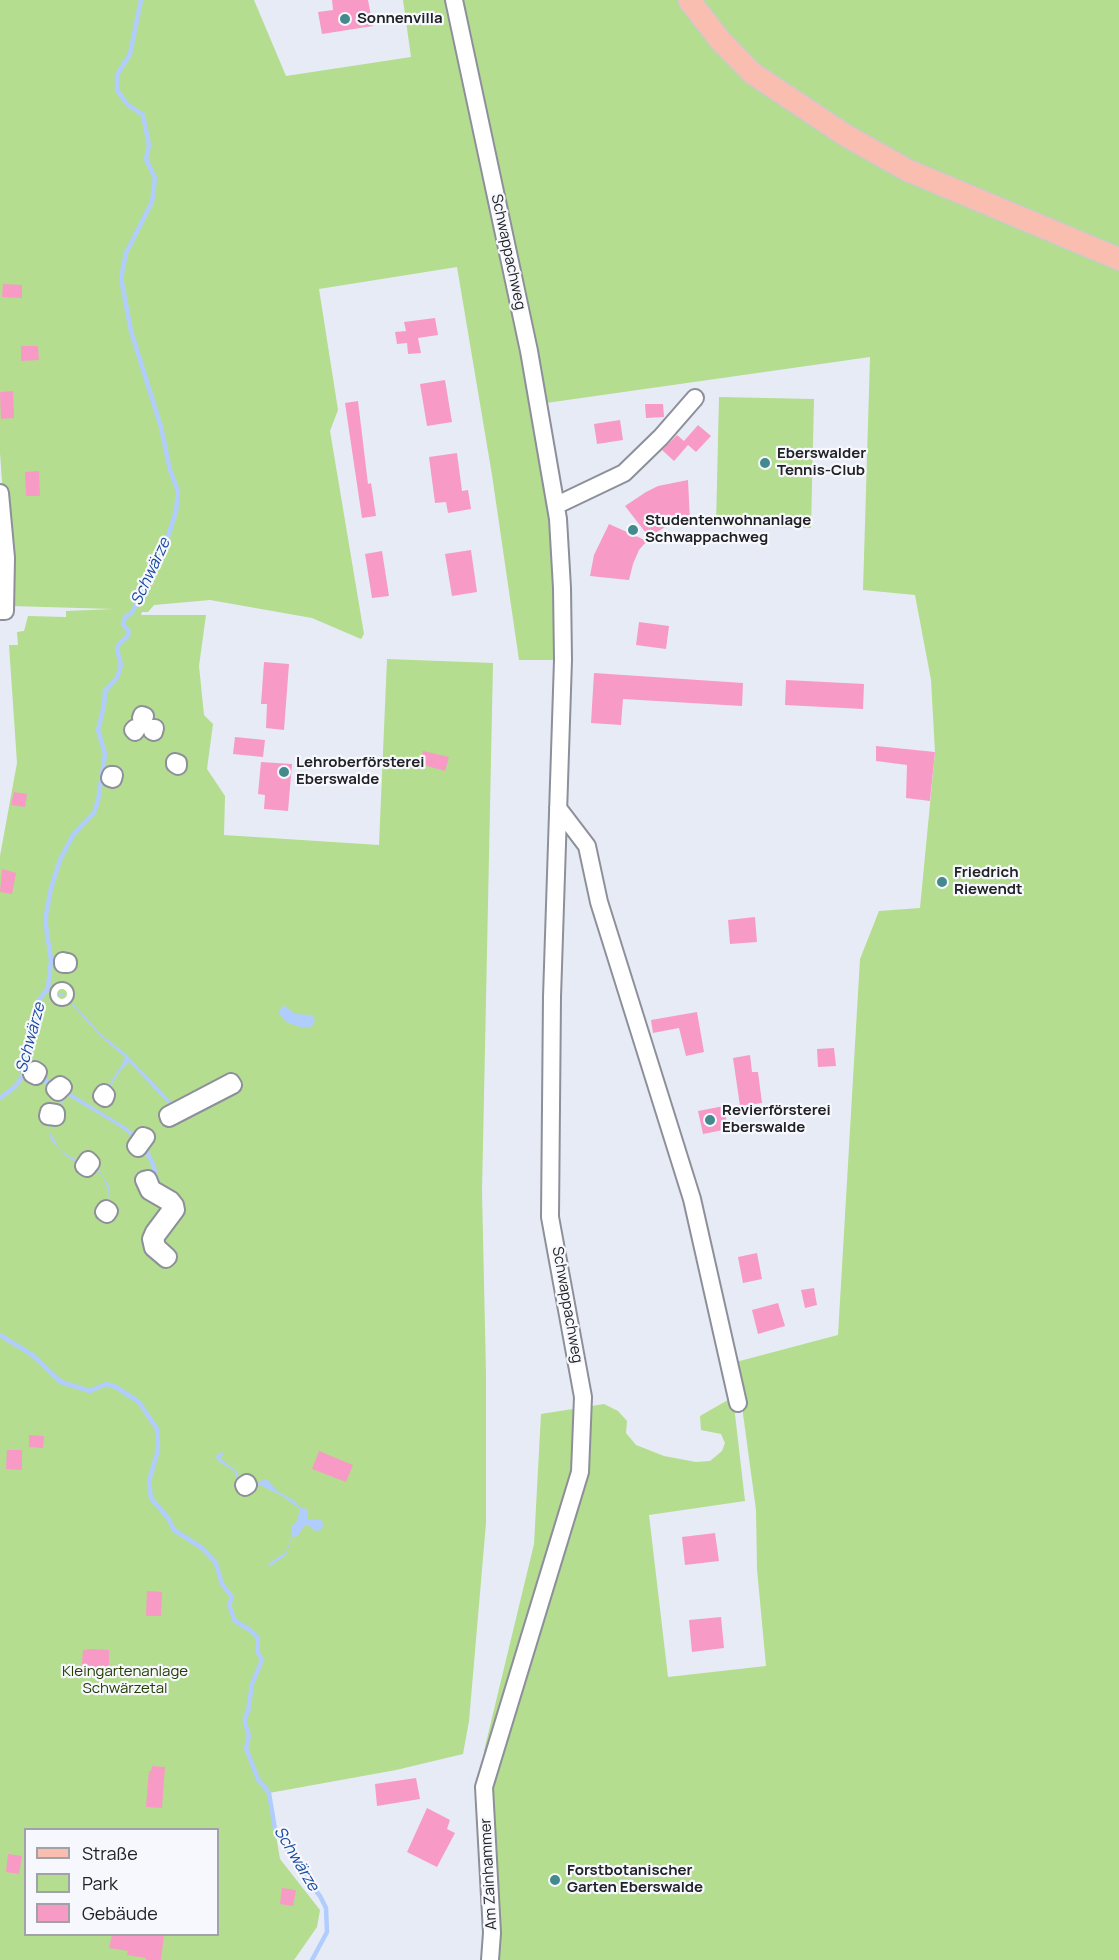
<!DOCTYPE html>
<html>
<head>
<meta charset="utf-8">
<style>
	body { margin:0 }
	#map { position:relative; width:1119px; height:1960px; overflow:hidden; background:#e7ebf6; font-family:Manrope,sans-serif }
	canvas { display:block }
	.legend { position:absolute; left:24px; top:1828px; width:195px; height:108px; box-sizing:border-box; background:#f7f8fd; border:2px solid #a1a2a7; margin:0; padding:8px 10px; list-style:none; font-size:18px; color:#212226 }
	.legend li { display:flex; align-items:center; gap:12px; height:30px }
	.legend b { width:30px; border:2px solid #a1a2a7 }
</style>
</head>
<body>
<div id="map">
<canvas width="1119" height="1960"></canvas>
<ul class="legend">
<li><b style="height:8px;background:#fabeb1"></b>Straße</li>
<li><b style="height:16px;background:#b4dd8f"></b>Park</li>
<li><b style="height:16px;background:#f89ac6"></b>Gebäude</li>
</ul>
</div>
<script>
const context = document.querySelector('canvas').getContext('2d');
context.lineJoin = 'round';
function fillPath(path, color) { context.fillStyle = color; context.fill(path, 'evenodd'); }
const shape = rows => new Path2D(rows.map(r => 'M' + r).join(''));
function trace(path, color, width, dash) { context.strokeStyle = color; context.lineWidth = width; context.lineCap = dash ? 'butt' : 'round'; context.setLineDash(dash || []); context.stroke(path); }
function drawText(font, color, halo, rows, align = 'center') {
  context.font = font + ' Manrope,sans-serif'; context.lineWidth = 4.5; context.setLineDash([]); context.textBaseline = 'middle'; context.strokeStyle = halo; context.fillStyle = color; for (const [text, x, y, turn = 0] of rows) {
    context.save(); context.translate(x, y); context.rotate((+turn || 0) * Math.PI / 180); context.textAlign = isNaN(turn) ? turn : align; if (halo) context.strokeText(text, 0, 0); context.fillText(text, 0, 0); context.restore();
  }
}
fillPath(shape([
	[0,0,254,0,286,76,411,57,403,0,449,0,545,464,555,561,558,660,519,660,492,475,457,267,319,289,338,410,330,431,364,634,361,639,312,618,210,600,154,605,148,612,142,612,141,615,206,615,199,666,204,715,213,724,207,769,225,796,224,835,379,845,387,659,493,663,482,1191,486,1375,486,1523,469,1721,463,1754,396,1770,269,1793,280,1859,320,1910,317,1927,294,1960,0,1960,0,856,17,763,9,645,18,645,17,632,24,631,28,616,66,617,66,611,113,609,11,606,0,453],
	[26,1830,218,1830,218,1934,26,1934],
	[460,0,678,0,731,65,758,90,806,119,1119,268,1119,1960,496,1960,492,1783,484,1751,534,1544,541,1414,604,1404,618,1411,627,1421,626,1433,636,1445,664,1456,696,1462,710,1461,722,1451,725,1443,721,1434,701,1430,700,1416,733,1397,745,1501,649,1515,668,1677,766,1666,757,1569,756,1510,736,1362,838,1335,860,959,879,911,920,908,935,752,931,680,915,595,863,590,870,357,546,403],
	[701,0,1119,0,1119,250,917,166,771,78,745,56],
	[719,397,814,399,811,528,716,526]
]), '#b4dd8f');
fillPath(shape([
	[48,989,65,995,103,1036,125,1053,181,1112,178,1114,129,1062,121,1070,106,1094,104,1093,124,1061,125,1057,101,1037,64,996,47,992],
	[284,1005,295,1014,312,1015,315,1020,313,1026,303,1028,286,1022,278,1012],
	[38,1073,126,1127,145,1142,156,1166,160,1186,155,1181,150,1163,138,1141,120,1127,68,1096,56,1110,49,1123,50,1132,60,1149,70,1157,87,1162,100,1171,109,1186,108,1206,107,1187,102,1175,86,1163,74,1161,66,1156,51,1140,48,1124,53,1111,66,1095,45,1084],
	[223,1452,224,1453,220,1458,238,1472,239,1481,256,1485,263,1480,268,1480,277,1491,295,1501,301,1508,307,1509,308,1520,321,1519,323,1524,322,1530,315,1531,309,1526,304,1526,298,1536,292,1537,286,1555,269,1567,268,1565,271,1562,286,1552,292,1535,292,1526,297,1521,300,1509,282,1496,260,1485,253,1488,239,1483,234,1471,217,1460,216,1455]
]), '#b1cdfd');
trace(shape([
	[0,1098,15,1087,22,1077,29,1050,37,1003,48,988,51,960,46,926,46,915,51,888,60,860,73,835,94,813,98,801,105,754,98,730,104,705,105,691,117,678,121,665,117,649,119,644,127,637,129,632,123,624,124,620,126,616,131,614,161,559,176,511,178,491,170,470,161,427,131,331,121,278,126,253,152,202,155,178,146,159,149,145,143,115,127,104,117,90,117,75,130,54,141,0],
	[0,1335,31,1354,61,1382,90,1391,106,1384,116,1387,139,1402,157,1429,158,1450,149,1481,151,1498,168,1518,174,1530,202,1548,216,1563,222,1584,232,1597,229,1605,235,1621,250,1630,258,1638,257,1651,262,1660,252,1684,248,1712,245,1717,245,1723,249,1736,246,1748,258,1779,269,1793,275,1829,296,1866,320,1896,326,1908,327,1932,312,1960]
]), '#b1cdfd', 4.5);
fillPath(shape([
	[332,0,368,0,373,26,322,34,318,12,333,10],
	[3,284,22,285,22,298,2,297],
	[435,318,438,335,418,338,421,353,408,354,407,343,397,344,395,332,406,331,404,322],
	[21,346,38,346,39,360,21,361],
	[445,380,452,422,427,426,420,384],
	[13,391,14,418,1,419,0,392],
	[358,401,368,484,371,483,376,516,362,518,345,403],
	[645,404,663,404,664,417,646,418],
	[620,420,623,440,597,444,594,424],
	[698,425,711,436,696,452,688,445,674,461,662,450,677,435,684,441],
	[457,453,462,491,468,490,471,509,448,513,446,502,435,503,429,457],
	[39,471,40,496,26,496,25,472],
	[688,480,690,521,670,524,649,537,625,506,646,492,658,486],
	[609,524,647,541,639,550,633,564,629,580,590,576,594,555],
	[471,550,477,592,452,596,445,554],
	[382,551,389,596,372,598,365,554],
	[639,622,669,626,666,649,636,645],
	[264,662,289,664,284,730,266,728,267,704,261,704],
	[594,673,743,683,742,706,623,699,621,725,591,723],
	[786,680,864,684,863,709,785,705],
	[235,737,265,740,263,757,233,754],
	[876,746,935,752,930,801,906,798,907,765,876,761],
	[423,751,449,757,445,771,420,764],
	[261,762,292,764,288,811,264,809,265,795,258,794],
	[14,792,27,794,25,807,11,805],
	[2,869,16,873,12,894,0,892],
	[755,917,757,942,730,944,728,920],
	[697,1012,704,1052,686,1056,679,1028,653,1033,651,1020],
	[834,1048,836,1066,818,1067,817,1049],
	[750,1055,752,1072,758,1072,762,1103,740,1106,733,1058],
	[724,1106,728,1129,703,1134,698,1111],
	[757,1253,762,1279,743,1283,738,1257],
	[814,1288,817,1305,805,1308,801,1290],
	[778,1303,785,1326,758,1334,752,1310],
	[29,1435,44,1436,43,1448,29,1447],
	[7,1450,22,1450,22,1470,6,1469],
	[319,1451,353,1465,346,1482,312,1469],
	[715,1533,719,1561,685,1565,682,1537],
	[147,1591,162,1592,161,1616,146,1616],
	[721,1617,724,1648,692,1652,689,1620],
	[91,1649,109,1650,109,1678,81,1677,83,1650],
	[152,1766,165,1767,162,1808,146,1807,149,1771,151,1771],
	[416,1778,420,1799,377,1806,375,1784],
	[427,1808,450,1820,447,1829,455,1833,437,1867,407,1852],
	[8,1854,22,1856,19,1874,6,1872],
	[282,1888,296,1890,293,1906,280,1904],
	[112,1935,164,1935,161,1960,146,1960,146,1958,127,1955,128,1951,123,1950,109,1948]
]), '#f89ac6');
const minor = shape([
	[454,0,529,351,558,519,562,588,563,660,552,997,550,1217,583,1397,580,1472,484,1787,492,1933,490,1960],
	[0,493,6,558,5,611,0,611],
	[557,505,624,473,661,437,695,398],
	[142,715,145,716,143,719,141,718,142,715],
	[135,728,137,729,135,732,133,730,135,728],
	[152,728,155,728,154,732,152,731,152,728],
	[175,762,178,763,178,766,175,764,175,762],
	[111,775,114,775,113,779,110,778,111,775],
	[558,808,587,846,599,902,692,1199,738,1403],
	[63,961,68,962,68,964,63,964,63,961],
	'59 994a3 3 0 1 1 6 0a3 3 0 1 1-6 0Z',
	[35,1070,38,1072,36,1076,32,1074,35,1070],
	[231,1082,233,1085,169,1118,168,1115,231,1082],
	[60,1085,63,1087,58,1092,55,1089,60,1085],
	[104,1093,106,1095,105,1098,102,1096,104,1093],
	[49,1112,56,1113,56,1117,48,1116,49,1112],
	[143,1136,146,1137,138,1148,136,1146,143,1136],
	[88,1160,91,1163,87,1168,84,1166,88,1160],
	[148,1179,152,1189,171,1200,175,1205,176,1210,155,1238,157,1247,168,1257,166,1259,153,1248,151,1239,154,1232,172,1208,168,1202,149,1191,144,1180,148,1179],
	[106,1209,109,1211,107,1214,104,1212,106,1209],
	[247,1483,248,1485,245,1487,244,1485,247,1483]
]);
const major = shape([
	[689,0,720,40,752,73,845,135,907,170,1119,259]
]);
trace(minor, '#8d909a', 20);
trace(major, '#cacacb', 24);
trace(minor, '#fff', 16);
trace(major, '#fabeb1', 21);
for (const [x, y, r, color] of [
	[345,19,6,"#428a8d"],
	[765,463,6,"#428a8d"],
	[633,530,6,"#428a8d"],
	[284,772,6,"#428a8d"],
	[942,882,6,"#428a8d"],
	[710,1120,6,"#428a8d"],
	[555,1880,6,"#428a8d"]
]) { const dot = new Path2D(); dot.arc(x, y, r, 0, 2 * Math.PI); context.fillStyle = color; context.fill(dot); trace(dot, '#f7f8fd', 2); }
drawText('bold 15px', '#212226', '#f7f8fd', [
	["Sonnenvilla",357,19],
	["Eberswalder",777,454],
	["Tennis-Club",777,471],
	["Studentenwohnanlage",645,521],
	["Schwappachweg",645,538],
	["Lehroberförsterei",296,763],
	["Eberswalde",296,780],
	["Friedrich",954,873],
	["Riewendt",954,890],
	["Revierförsterei",722,1111],
	["Eberswalde",722,1128],
	["Forstbotanischer",567,1871],
	["Garten Eberswalde",567,1888]
], 'left');
drawText('15px', '#212226', '#f7f8fd', [
	["Schwappachweg",508,252,78],
	["Schwappachweg",567,1305,80],
	["Am Zainhammer",489,1874,-93]
]);
drawText('15px', '#243e00', '#f7f8fd', [
	["Kleingartenanlage",125,1672],
	["Schwärzetal",125,1689]
]);
drawText('italic 16px', '#1949a2', '#f7f8fd', [
	["Schwärze",151,572,-65],
	["Schwärze",31,1038,-75],
	["Schwärze",296,1859,59]
]);
</script>
</body>
</html>
